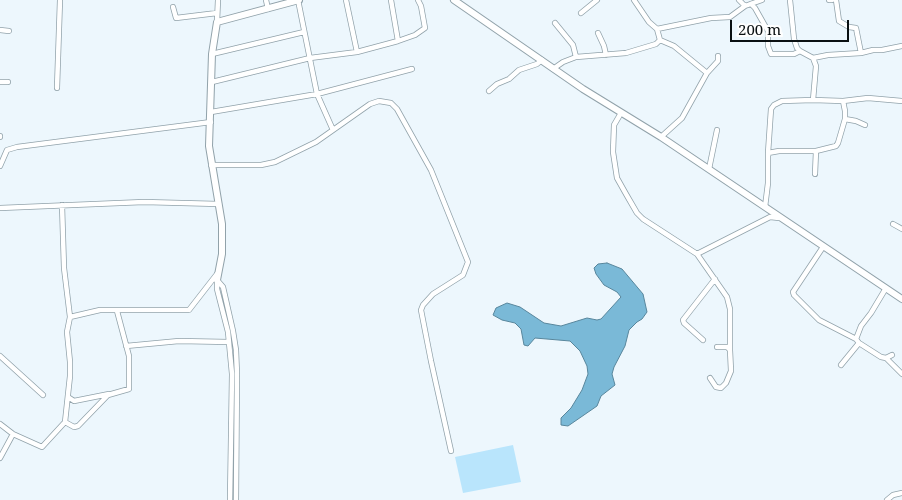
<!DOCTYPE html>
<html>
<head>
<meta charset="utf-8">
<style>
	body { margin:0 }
	#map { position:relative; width:902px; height:500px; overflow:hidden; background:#edf7fd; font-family:"Noto Serif",serif }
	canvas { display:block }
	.scale { position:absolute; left:730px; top:20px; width:119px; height:22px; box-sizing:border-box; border:2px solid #0a1012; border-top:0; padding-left:6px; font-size:15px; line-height:18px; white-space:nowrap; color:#0a1012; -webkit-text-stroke:4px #fff; paint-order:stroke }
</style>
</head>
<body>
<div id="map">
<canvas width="902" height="500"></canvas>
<div class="scale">200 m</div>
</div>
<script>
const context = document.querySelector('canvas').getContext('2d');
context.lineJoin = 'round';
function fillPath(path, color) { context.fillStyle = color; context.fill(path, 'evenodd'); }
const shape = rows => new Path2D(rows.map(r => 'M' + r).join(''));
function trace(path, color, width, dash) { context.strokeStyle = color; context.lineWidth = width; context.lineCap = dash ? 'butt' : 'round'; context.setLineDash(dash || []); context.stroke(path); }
fillPath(shape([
	[513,445,521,482,463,493,455,457]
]), '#b9e5fc');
const water = shape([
	[607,263,622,269,643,294,647,312,642,319,637,322,629,330,625,346,614,367,612,374,615,385,601,396,597,406,568,426,561,425,561,418,571,408,582,390,588,374,587,366,580,351,570,341,535,338,528,346,524,345,521,329,515,323,502,320,493,315,496,308,507,303,520,307,544,323,561,326,587,318,597,320,601,319,621,297,617,292,604,285,596,274,594,268,598,264,607,263]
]);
fillPath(water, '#7ab9d7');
trace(water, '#58869c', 1);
const street = shape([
	[266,0,268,9],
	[298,0,317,94,333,130],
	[346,0,357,52],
	[391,0,398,41],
	[634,0,649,22,657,29,660,40],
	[739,0,745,6],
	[790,0,794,39,797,48,800,51,813,58,828,55,861,53,873,50,882,50,902,46],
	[829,0,832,0],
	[836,0,839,21,849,27,856,28,861,53],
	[751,4,755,8,768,31,768,46,771,54,794,54,800,51],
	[173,7,176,18,217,13],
	[581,13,597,0],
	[217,22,218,0],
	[555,23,573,45,576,57],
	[657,29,711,18,730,17,745,6,762,0],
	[0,30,9,31],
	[598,33,604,46,606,55],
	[660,40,674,46,707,73],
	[212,54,304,32],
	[553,69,563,62,576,57,626,53,656,44,660,40],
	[0,82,8,82],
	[212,82,310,58,357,52,398,41,415,35,425,28,421,6,418,0],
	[57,88,60,0],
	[489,91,497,84,509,79,519,70,537,64,542,60],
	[813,100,816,66,813,58],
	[211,112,317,94,412,69],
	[621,113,614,125,613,152,617,178,626,194,637,213,643,219,697,254,727,297,730,309,730,350,727,347,717,347],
	[845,119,856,121,865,125],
	[0,136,0,137],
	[661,137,682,118,707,73,718,61,718,56],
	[768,153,779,151,816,151,836,146,838,143,845,119,845,111,843,101],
	[211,165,261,165,275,162,316,142,370,104,379,101,391,103,397,109,431,170,468,262,463,275,433,294,423,305,421,310,431,361,451,451],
	[0,166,7,150,17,147,211,122],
	[709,169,717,130],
	[815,174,816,151],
	[62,205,64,268,70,317],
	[765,207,768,183,768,153,771,109,774,105,782,101,813,100,843,101,868,98,902,101],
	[0,208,144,202,219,204],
	[893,224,902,229],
	[823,247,793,292,794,295,819,320,856,339,859,343,881,357,886,358,892,355],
	[697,254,770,217,779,218],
	[217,280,223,287,233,331,236,350,237,374,236,500],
	[217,280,217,289,228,332,232,374,230,500],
	[856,339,861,326,871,313,886,288],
	[703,340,684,323,683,320,715,279],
	[126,346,179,341,229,342],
	[0,356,43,395],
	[886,358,902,374],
	[841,365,859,343],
	[710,378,716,387,721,388,726,383,731,371,730,350],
	[68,397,74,401,109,394],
	[65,422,74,427,78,426,108,395,129,389,129,356,117,311],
	[0,424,13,434,42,447,65,422,70,376,70,362,67,332,70,317,100,310,189,310,217,274],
	[0,458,13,434],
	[887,500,893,495,902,493]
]);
const secondary = shape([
	[454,0,583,89,661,137,902,299],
	[217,280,222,254,222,224,209,146,212,54,217,22,299,0]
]);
trace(street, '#91a2aa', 6);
trace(secondary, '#91a2aa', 8);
trace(street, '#fff', 4.5);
trace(secondary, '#fff', 6);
</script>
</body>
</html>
